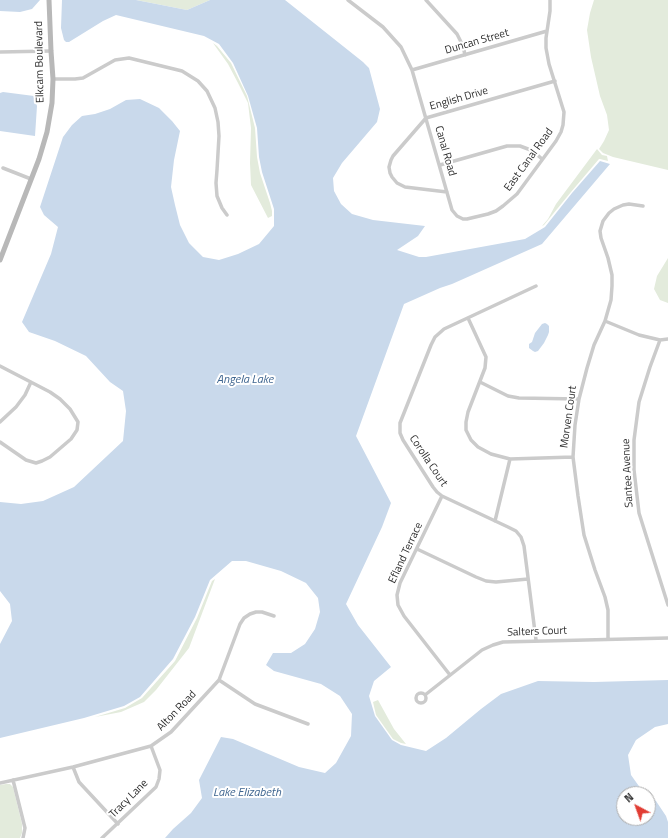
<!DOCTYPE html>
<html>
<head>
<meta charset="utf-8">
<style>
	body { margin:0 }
	#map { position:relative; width:668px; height:838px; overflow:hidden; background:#fff; font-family:"Titillium Web",sans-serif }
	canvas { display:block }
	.north { position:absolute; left:616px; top:786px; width:40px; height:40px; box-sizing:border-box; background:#fff; border:1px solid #ababab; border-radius:50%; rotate:319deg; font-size:11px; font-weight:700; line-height:16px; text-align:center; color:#2e2e2e }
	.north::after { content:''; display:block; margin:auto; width:14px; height:18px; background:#e13d34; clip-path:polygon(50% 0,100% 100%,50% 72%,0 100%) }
</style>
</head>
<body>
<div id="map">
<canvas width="668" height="838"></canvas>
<div class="north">N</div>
</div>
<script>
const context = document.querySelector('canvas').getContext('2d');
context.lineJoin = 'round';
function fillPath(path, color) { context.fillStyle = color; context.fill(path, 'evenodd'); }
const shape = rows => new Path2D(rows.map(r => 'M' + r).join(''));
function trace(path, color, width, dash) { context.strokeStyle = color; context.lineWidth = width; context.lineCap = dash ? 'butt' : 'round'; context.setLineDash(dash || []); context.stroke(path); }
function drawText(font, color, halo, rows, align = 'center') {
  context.font = font + ' "Titillium Web",sans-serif'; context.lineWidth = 4; context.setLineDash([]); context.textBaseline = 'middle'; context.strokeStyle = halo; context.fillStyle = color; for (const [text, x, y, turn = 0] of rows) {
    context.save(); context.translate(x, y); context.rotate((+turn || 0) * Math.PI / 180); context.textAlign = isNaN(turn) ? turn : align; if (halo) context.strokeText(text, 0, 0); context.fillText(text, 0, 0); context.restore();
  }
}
fillPath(shape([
	[136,0,210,0,187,10],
	[594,0,668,0,668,170,613,157,603,153,599,149,604,141,609,130,607,115,600,96,591,57,587,30,590,13],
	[213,43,217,46,231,63,247,96,255,128,257,157,260,173,270,203,272,211,272,216,268,218,251,185,250,163,251,128,248,103,238,83,228,64],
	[597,149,602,155,607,156,608,161,600,159,599,159,571,192,544,225,542,226,548,219,556,204],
	[668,258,668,303,660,300,654,289,657,276],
	[215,579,189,648,156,690,144,702,121,712,95,717,125,708,142,698,175,661,197,618,212,581],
	[378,700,394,729,406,744,401,743,393,739,376,715,373,702],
	[6,784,10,784,13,787,22,824,22,833,20,838,0,838,0,785]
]), '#e3ebdc');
fillPath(shape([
	[0,0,40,0,32,9,20,12,0,11],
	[62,0,136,0,187,10,210,0,285,0,363,62,369,68,380,109,377,122,342,163,333,178,334,191,341,204,352,214,373,220,425,226,418,236,397,250,419,257,426,257,525,239,545,227,572,193,600,161,610,164,542,244,452,284,440,288,404,304,356,436,391,503,382,527,346,604,358,625,391,667,374,681,369,696,375,716,392,740,401,745,426,751,446,738,481,709,501,694,538,681,594,682,668,680,668,724,655,727,636,740,628,755,631,775,641,789,648,794,624,794,624,818,648,818,648,794,656,801,666,816,668,822,668,838,165,838,173,829,191,813,202,798,199,780,221,737,233,739,299,767,325,773,336,763,351,736,352,714,340,696,321,684,274,671,266,665,273,653,291,653,305,644,315,629,320,612,318,598,306,583,281,571,246,561,232,561,210,580,195,617,173,659,140,697,124,706,84,718,0,738,0,644,12,621,10,604,0,591,0,502,21,504,43,501,74,487,123,441,126,411,123,391,110,382,86,356,55,341,29,332,22,322,51,254,58,227,44,215,40,207,63,137,72,125,82,116,95,114,110,109,126,100,140,99,159,108,172,121,180,131,174,160,171,187,175,205,180,225,189,243,203,257,219,260,238,254,259,244,274,226,274,209,262,172,259,157,257,128,248,96,233,63,219,44,204,36,116,15,103,21,69,42,66,42,64,40,61,28],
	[3,92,34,96,37,106,35,136,0,131,0,93],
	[545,323,547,324,549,326,549,332,548,335,544,343,538,351,535,352,533,351,529,348,529,344,532,342,535,333,542,324]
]), '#c9d9eb');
trace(shape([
	[348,0,383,27,401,47,412,70,452,210,457,216,463,219,467,219,488,214,496,211,503,206,517,194,556,141,561,132,563,125,564,112,549,64,546,48,546,38,550,11,550,0],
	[426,0,457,34,463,46,465,55],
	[0,52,51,51],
	[412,70,547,31],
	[53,79,75,79,83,78,115,60,129,58,182,71,198,81,207,91,215,108,218,122,219,136,217,170,216,183,217,196,222,208,227,215],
	[440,165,507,146,520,146,528,149,534,152,542,159],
	[3,168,31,179],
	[447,192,405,187,397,183,392,177,390,173,389,167,391,160,393,156,426,118,555,81],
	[468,318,486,357,485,368,468,412,466,422,466,430,471,440,478,447,491,454,510,459,573,457],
	[605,321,639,335,660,340,668,339],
	[660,340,650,367,639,402,634,440,634,470,639,513,668,605],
	[0,366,50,392,60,399,70,409,78,422,77,430,71,439,50,457,42,461,36,463,26,460,0,442],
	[480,382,508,396,519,398,579,399],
	[0,422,16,407,25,395,31,382],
	[442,496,400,583,397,595,398,605,404,616,450,675],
	[495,521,510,459],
	[417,549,476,577,486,581,496,582,528,579],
	[608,639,608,610,605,597,595,570,584,535,578,496,573,457,575,425,579,399,587,368,594,345,605,321,611,300,612,286,612,275,608,258,601,238,600,231,603,221,609,213,614,209,623,205,629,204,643,206],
	[536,640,524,546,521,537,516,531,508,527,442,496,437,492,433,487,403,440,400,433,400,423,431,345,435,337,444,329,536,286],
	[219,680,255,704,308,724],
	'416 698a5 5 0 1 1 10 0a5 5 0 1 1-10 0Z',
	[425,695,482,650,493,645,503,642,668,638],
	[73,767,79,782,118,824],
	[13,780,25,828,23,838],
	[0,783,73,767,151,746,171,732,219,680,240,624,244,618,250,614,256,612,262,612,274,616],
	[102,838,156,787,159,779,160,770,151,746]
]), '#cbcbcb', 3.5);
trace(shape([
	[0,260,39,159,47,132,52,103,53,79,51,51,49,0]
]), '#b8b8b8', 5);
drawText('11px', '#2e2e2e', '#fff', [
	["Duncan Street",477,42,-16],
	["Elkcam Boulevard",40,62,-91],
	["English Drive",459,99,-16],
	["Canal Road",445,151,74],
	["East Canal Road",529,160,-54],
	["Morven Court",569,417,-82],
	["Corolla Court",428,461,56],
	["Santee Avenue",628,473,-93],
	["Efland Terrace",406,553,-65],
	["Salters Court",537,632,-2],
	["Alton Road",177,711,-46],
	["Tracy Lane",129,799,-45]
]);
drawText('italic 12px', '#3e658f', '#fff', [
	["Angela Lake",245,380],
	["Lake Elizabeth",247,793]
]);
</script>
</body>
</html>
